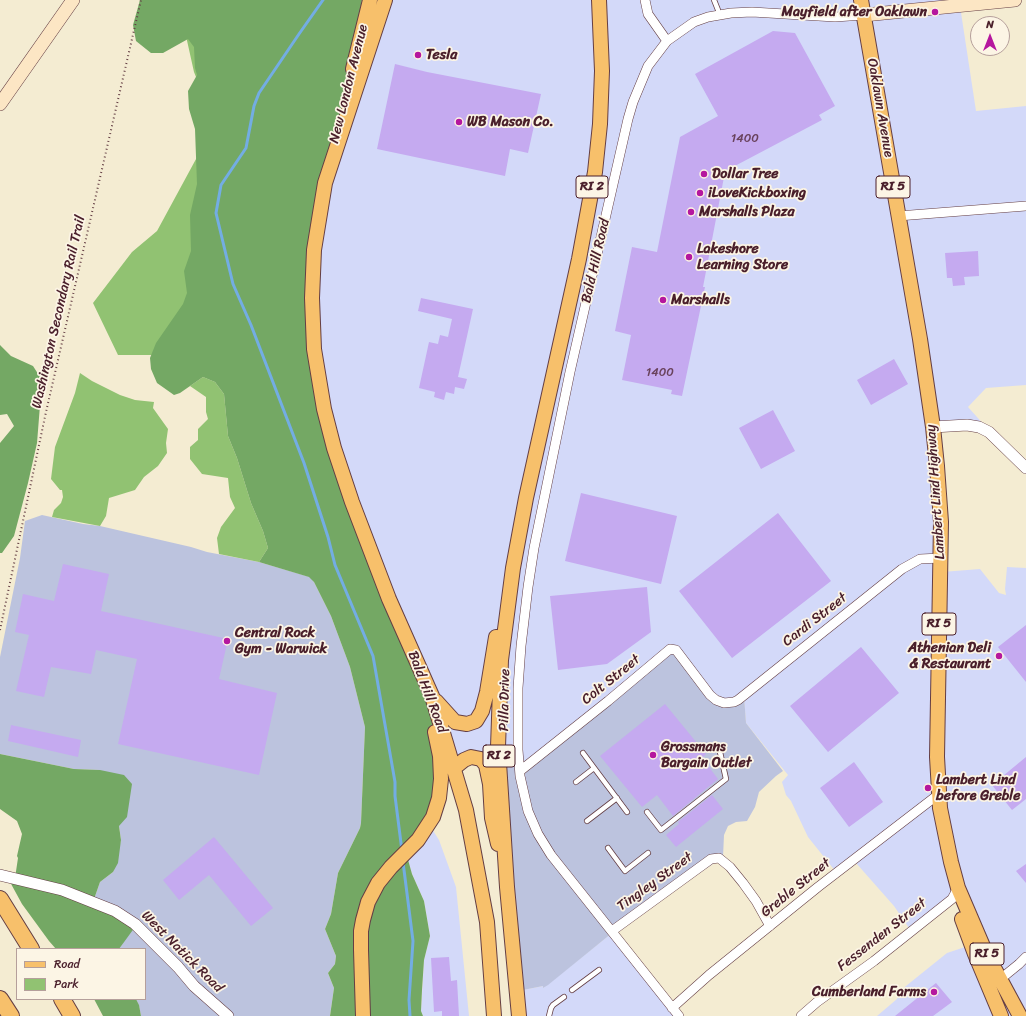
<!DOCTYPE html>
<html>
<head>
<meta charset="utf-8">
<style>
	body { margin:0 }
	#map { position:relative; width:1026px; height:1016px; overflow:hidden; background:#f4ecd2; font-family:Sriracha,sans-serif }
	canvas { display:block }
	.legend { position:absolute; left:16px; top:948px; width:130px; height:52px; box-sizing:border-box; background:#fcf5e5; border:1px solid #b59f9b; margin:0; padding:5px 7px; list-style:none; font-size:12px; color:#4a1f2b }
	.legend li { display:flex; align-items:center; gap:8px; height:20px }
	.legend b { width:20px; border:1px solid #b59f9b }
	.north { position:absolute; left:970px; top:16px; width:40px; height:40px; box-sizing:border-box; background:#fcf5e5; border:1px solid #b59f9b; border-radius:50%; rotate:0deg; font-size:11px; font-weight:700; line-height:16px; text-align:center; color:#4a1f2b }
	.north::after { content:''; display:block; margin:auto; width:14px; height:18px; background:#b5179e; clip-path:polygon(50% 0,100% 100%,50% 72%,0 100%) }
</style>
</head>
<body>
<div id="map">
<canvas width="1026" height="1016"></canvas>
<ul class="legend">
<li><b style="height:5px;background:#f7c06b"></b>Road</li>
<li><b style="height:11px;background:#91c272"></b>Park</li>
</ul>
<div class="north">N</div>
</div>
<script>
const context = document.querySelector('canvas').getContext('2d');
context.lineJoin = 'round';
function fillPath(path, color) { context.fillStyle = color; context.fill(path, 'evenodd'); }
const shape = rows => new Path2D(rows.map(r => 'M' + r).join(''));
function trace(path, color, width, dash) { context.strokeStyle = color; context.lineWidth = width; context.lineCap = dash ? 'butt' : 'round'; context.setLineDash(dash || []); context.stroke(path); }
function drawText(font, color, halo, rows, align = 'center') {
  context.font = font + ' Sriracha,sans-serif'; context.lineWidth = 3.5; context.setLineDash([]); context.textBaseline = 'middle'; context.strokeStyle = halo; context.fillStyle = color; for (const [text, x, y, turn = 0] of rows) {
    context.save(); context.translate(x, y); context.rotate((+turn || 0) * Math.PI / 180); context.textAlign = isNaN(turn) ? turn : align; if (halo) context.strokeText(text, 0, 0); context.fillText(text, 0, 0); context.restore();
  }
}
fillPath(shape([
	[385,0,952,0,960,6,976,111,1026,106,1026,385,986,388,968,407,986,427,939,427,942,572,980,569,999,593,1006,595,1005,589,1007,567,1026,568,1026,1016,877,1016,897,999,901,990,947,953,971,945,960,892,911,931,894,906,856,863,836,872,808,837,791,801,786,795,782,782,788,775,746,723,744,697,531,762,491,780,472,759,458,771,389,599,320,380,315,242,339,135],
	[432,829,439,840,456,887,469,1016,423,1016,421,1011,424,960,430,936,424,901,412,874,406,853],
	[612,933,680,1016,520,1016,523,990,543,986,543,988]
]), '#d3d9f9');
fillPath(shape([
	[42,515,83,524,100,526,191,547,207,552,259,562,310,577,314,582,331,616,350,667,365,727,361,823,360,828,338,873,331,914,325,929,336,956,335,964,328,973,334,988,330,1016,141,1016,139,1006,136,999,145,999,145,949,119,949,123,943,93,902,100,882,113,872,121,840,119,826,100,770,74,769,0,754,0,657,20,558,25,521],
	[669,648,708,693,722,701,744,696,746,723,783,771,776,776,759,792,755,807,747,821,736,822,728,826,724,835,723,857,612,933,548,985,543,988,543,986,523,990,502,766,518,764,522,768]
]), '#bcc3de');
fillPath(shape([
	[178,0,263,147,357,656,236,361,175,355,118,355,93,303,132,252,157,231,215,124,194,72],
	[80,373,92,381,120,395,135,400,154,402,153,408,168,429,166,443,167,453,158,466,144,477,135,490,109,498,106,516,100,526,52,517,54,510,61,503,63,497,62,490,60,490,51,479,55,447,75,393],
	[203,377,215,382,224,394,228,436,237,458,251,503,263,531,268,548,259,562,219,554,217,538,221,527,235,508,230,497,228,478,202,474,190,459,190,447,198,440,198,429,208,419,206,412,206,397,190,386]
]), '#91c272');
fillPath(shape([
	[140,0,362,0,355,37,354,64,351,82,325,183,314,323,326,417,423,676,441,759,439,798,407,856,412,874,424,901,430,936,424,960,422,990,421,1011,423,1016,330,1016,334,988,328,973,335,964,336,956,325,929,331,914,338,873,360,828,361,823,365,727,350,667,331,616,314,582,309,577,259,562,268,548,263,531,251,503,237,458,228,436,224,394,215,382,203,377,180,393,174,395,157,383,151,369,150,358,156,343,183,304,187,293,184,271,191,251,190,215,197,184,195,129,189,109,188,91,197,75,195,68,194,47,188,39,163,53,151,53,136,41,133,25],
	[0,345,11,356,33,366,42,380,37,443,28,483,14,536,2,553,0,553,0,443,14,426,7,414,0,415],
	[0,754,74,769,100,770,124,775,132,784,127,817,119,826,121,840,118,863,113,872,100,882,93,902,135,927,119,949,56,949,49,941,22,904,10,882,15,878,18,858,17,856,22,834,17,821,0,809],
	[94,999,136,999,139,1005,141,1016,103,1016]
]), '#74a864');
trace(shape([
	[323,0,299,34,259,93,254,106,246,148,221,185,216,213,233,284,251,325,304,463,328,537,335,565,373,656,395,782,395,796,402,851],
	[403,862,413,941,409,1000,410,1016]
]), '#73ade3', 3);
fillPath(shape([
	[773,31,795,33,835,106,819,115,822,120,731,168,724,177,703,287,705,287,682,396,671,394,672,390,622,380,631,335,615,331,632,247,657,252,680,137,718,116,695,74],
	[395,64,427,72,541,94,528,153,510,149,505,176,377,149],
	[978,251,979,276,964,277,965,285,953,286,952,278,947,278,945,253],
	[421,298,473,309,458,377,467,379,464,389,455,387,454,394,446,392,444,400,434,397,435,392,419,388,429,342,438,344,440,335,448,337,452,319,418,311],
	[894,359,908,384,871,405,857,380],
	[773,410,795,451,761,469,739,428],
	[581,493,677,516,661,584,565,561],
	[778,513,831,581,732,658,679,591],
	[63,564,109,574,101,611,228,639,219,679,277,693,259,775,118,744,137,659,96,650,91,674,51,667,44,697,16,691,29,635,15,632,23,594,54,601],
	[647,587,651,632,607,664,558,670,550,596],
	[1026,625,1026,682,998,647],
	[861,647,899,693,828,752,790,706],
	[665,704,706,754,702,758,718,779,673,816,657,795,642,807,600,756],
	[11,725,81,740,78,757,8,741],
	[1026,757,1026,799,1012,810,992,785],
	[854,762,883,802,849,827,820,788],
	[712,795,723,809,676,847,666,835,679,824,678,822],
	[214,837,273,908,251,926,209,875,179,900,163,880],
	[1026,864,1026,883,1016,871],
	[449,957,451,981,457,980,459,1016,442,1016,442,1011,434,1012,431,958],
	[936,983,952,1002,933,1016,895,1016]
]), '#c5aaf0');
const service = shape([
	[714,0,720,15],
	[583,753,627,812],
	[576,782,594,768],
	[647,812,661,830,726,779,720,752],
	[587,821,617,798],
	[608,848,625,871,648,853],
	[572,990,599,970],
	[549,1016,551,1008,553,1005,564,997]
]);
const minor = shape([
	[645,0,648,14,667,41],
	[898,216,1026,206],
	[520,771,608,701,670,649,676,650,710,695,716,700,724,703,734,702,738,700,902,569,920,559,941,558],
	[612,931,711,859,719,858,730,867,743,883,756,901,770,926],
	[1003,977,1019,964,1026,957],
	[672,1008,709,975,818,887,939,794],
	[679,1016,551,855,538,834,528,811,520,776,518,750,518,688,521,646,528,587,534,548,570,372,628,119,633,102,648,66,667,41,694,22,708,17,731,13,752,12,835,17,864,15],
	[801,1016,817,1002,874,961,952,899,958,888]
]);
const tertiary = shape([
	[933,427,967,425,979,427,989,432,1026,468],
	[0,875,62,890,115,911,135,924,178,967,194,986,228,1016]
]);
const secondary = shape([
	[864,15,1015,0],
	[0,104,73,0]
]);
const primary = shape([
	[385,0,325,183,314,250,312,298,314,349,324,409,334,448,352,502,389,599,432,696,466,810,487,922,494,1016],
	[861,0,920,339,933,427,937,466,941,522,937,757,940,808,951,862,958,888,985,951,1020,1016],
	[353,69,370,0],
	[436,701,455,722,467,724,476,721,482,711,487,692,496,637],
	[454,768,464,760,471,757,481,759,486,765,490,784,492,818,498,844],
	[962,919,975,954,1001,1016],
	[363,1016,361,950,361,931,363,920,368,902,378,883,391,867,418,840,433,817,439,798,441,779,440,756,435,732],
	[519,1016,507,887,498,747,501,660,513,568,526,498,579,259,595,172,600,124,602,71,599,0]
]);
const motorway = shape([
	[0,899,31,949],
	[0,999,11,1016],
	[62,999,72,1016]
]);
trace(service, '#643e44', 6);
trace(minor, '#643e44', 10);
trace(tertiary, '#643e44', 12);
trace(secondary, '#643e44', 14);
trace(primary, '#643e44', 16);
trace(motorway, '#643e44', 18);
trace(shape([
	[0,630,46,412,141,0]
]), '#643e44', 2, [1, 3]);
trace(service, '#fff', 4.5);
trace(minor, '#fff', 9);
trace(tertiary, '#fff', 11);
trace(secondary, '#fce6c4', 13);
trace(primary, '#f7c06b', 14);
trace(motorway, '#f7c06b', 16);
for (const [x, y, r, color] of [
	[935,12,4,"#b5179e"],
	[418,55,4,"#b5179e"],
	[459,122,4,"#b5179e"],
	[704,174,4,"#b5179e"],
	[700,193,4,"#b5179e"],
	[691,212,4,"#b5179e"],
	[689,257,4,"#b5179e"],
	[663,300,4,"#b5179e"],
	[227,641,4,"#b5179e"],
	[999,656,4,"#b5179e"],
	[653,755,4,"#b5179e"],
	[928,788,4,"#b5179e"],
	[934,992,4,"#b5179e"]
]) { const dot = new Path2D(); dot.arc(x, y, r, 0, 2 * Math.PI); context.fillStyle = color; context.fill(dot); trace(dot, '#fcf5e5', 1.5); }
drawText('12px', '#69425c', null, [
	["1400",745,139],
	["1400",660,373]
]);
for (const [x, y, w] of [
	[592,187,32],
	[893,187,34],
	[939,624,34],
	[499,756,32],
	[987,954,34]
]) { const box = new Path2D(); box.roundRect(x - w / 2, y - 11, w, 22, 3); context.fillStyle = '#fcf5e5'; context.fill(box); trace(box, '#4a1f2b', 1); }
drawText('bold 13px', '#4a1f2b', null, [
	["RI 2",592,187],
	["RI 5",893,187],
	["RI 5",939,624],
	["RI 2",499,756],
	["RI 5",987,954]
]);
drawText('bold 14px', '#4a1f2b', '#fcf5e5', [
	["Mayfield after Oaklawn",927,12,"right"],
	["Tesla",426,55],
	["WB Mason Co.",467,122],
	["Dollar Tree",712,174],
	["iLoveKickboxing",708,193],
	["Marshalls Plaza",699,212],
	["Lakeshore",697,249],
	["Learning Store",697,265],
	["Marshalls",671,300],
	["Central Rock",235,633],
	["Gym - Warwick",235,649],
	["Athenian Deli",991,648,"right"],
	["& Restaurant",991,664,"right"],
	["Grossmans",661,747],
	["Bargain Outlet",661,763],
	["Lambert Lind",936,780],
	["before Greble",936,796],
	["Cumberland Farms",926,992,"right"]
], 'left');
drawText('14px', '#4a1f2b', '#fcf5e5', [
	["New London Avenue",349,84,-76],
	["Oaklawn Avenue",880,108,80],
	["Bald Hill Road",596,261,-77],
	["Washington Secondary Rail Trail",59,312,-77],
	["Lambert Lind Highway",936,492,-94],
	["Cardi Street",815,620,-38],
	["Colt Street",611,680,-39],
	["Bald Hill Road",427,692,69],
	["Pilla Drive",505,700,-89],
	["Tingley Street",655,882,-36],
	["Greble Street",796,888,-39],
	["Fessenden Street",882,935,-38],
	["West Natick Road",182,952,45]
]);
</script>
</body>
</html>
